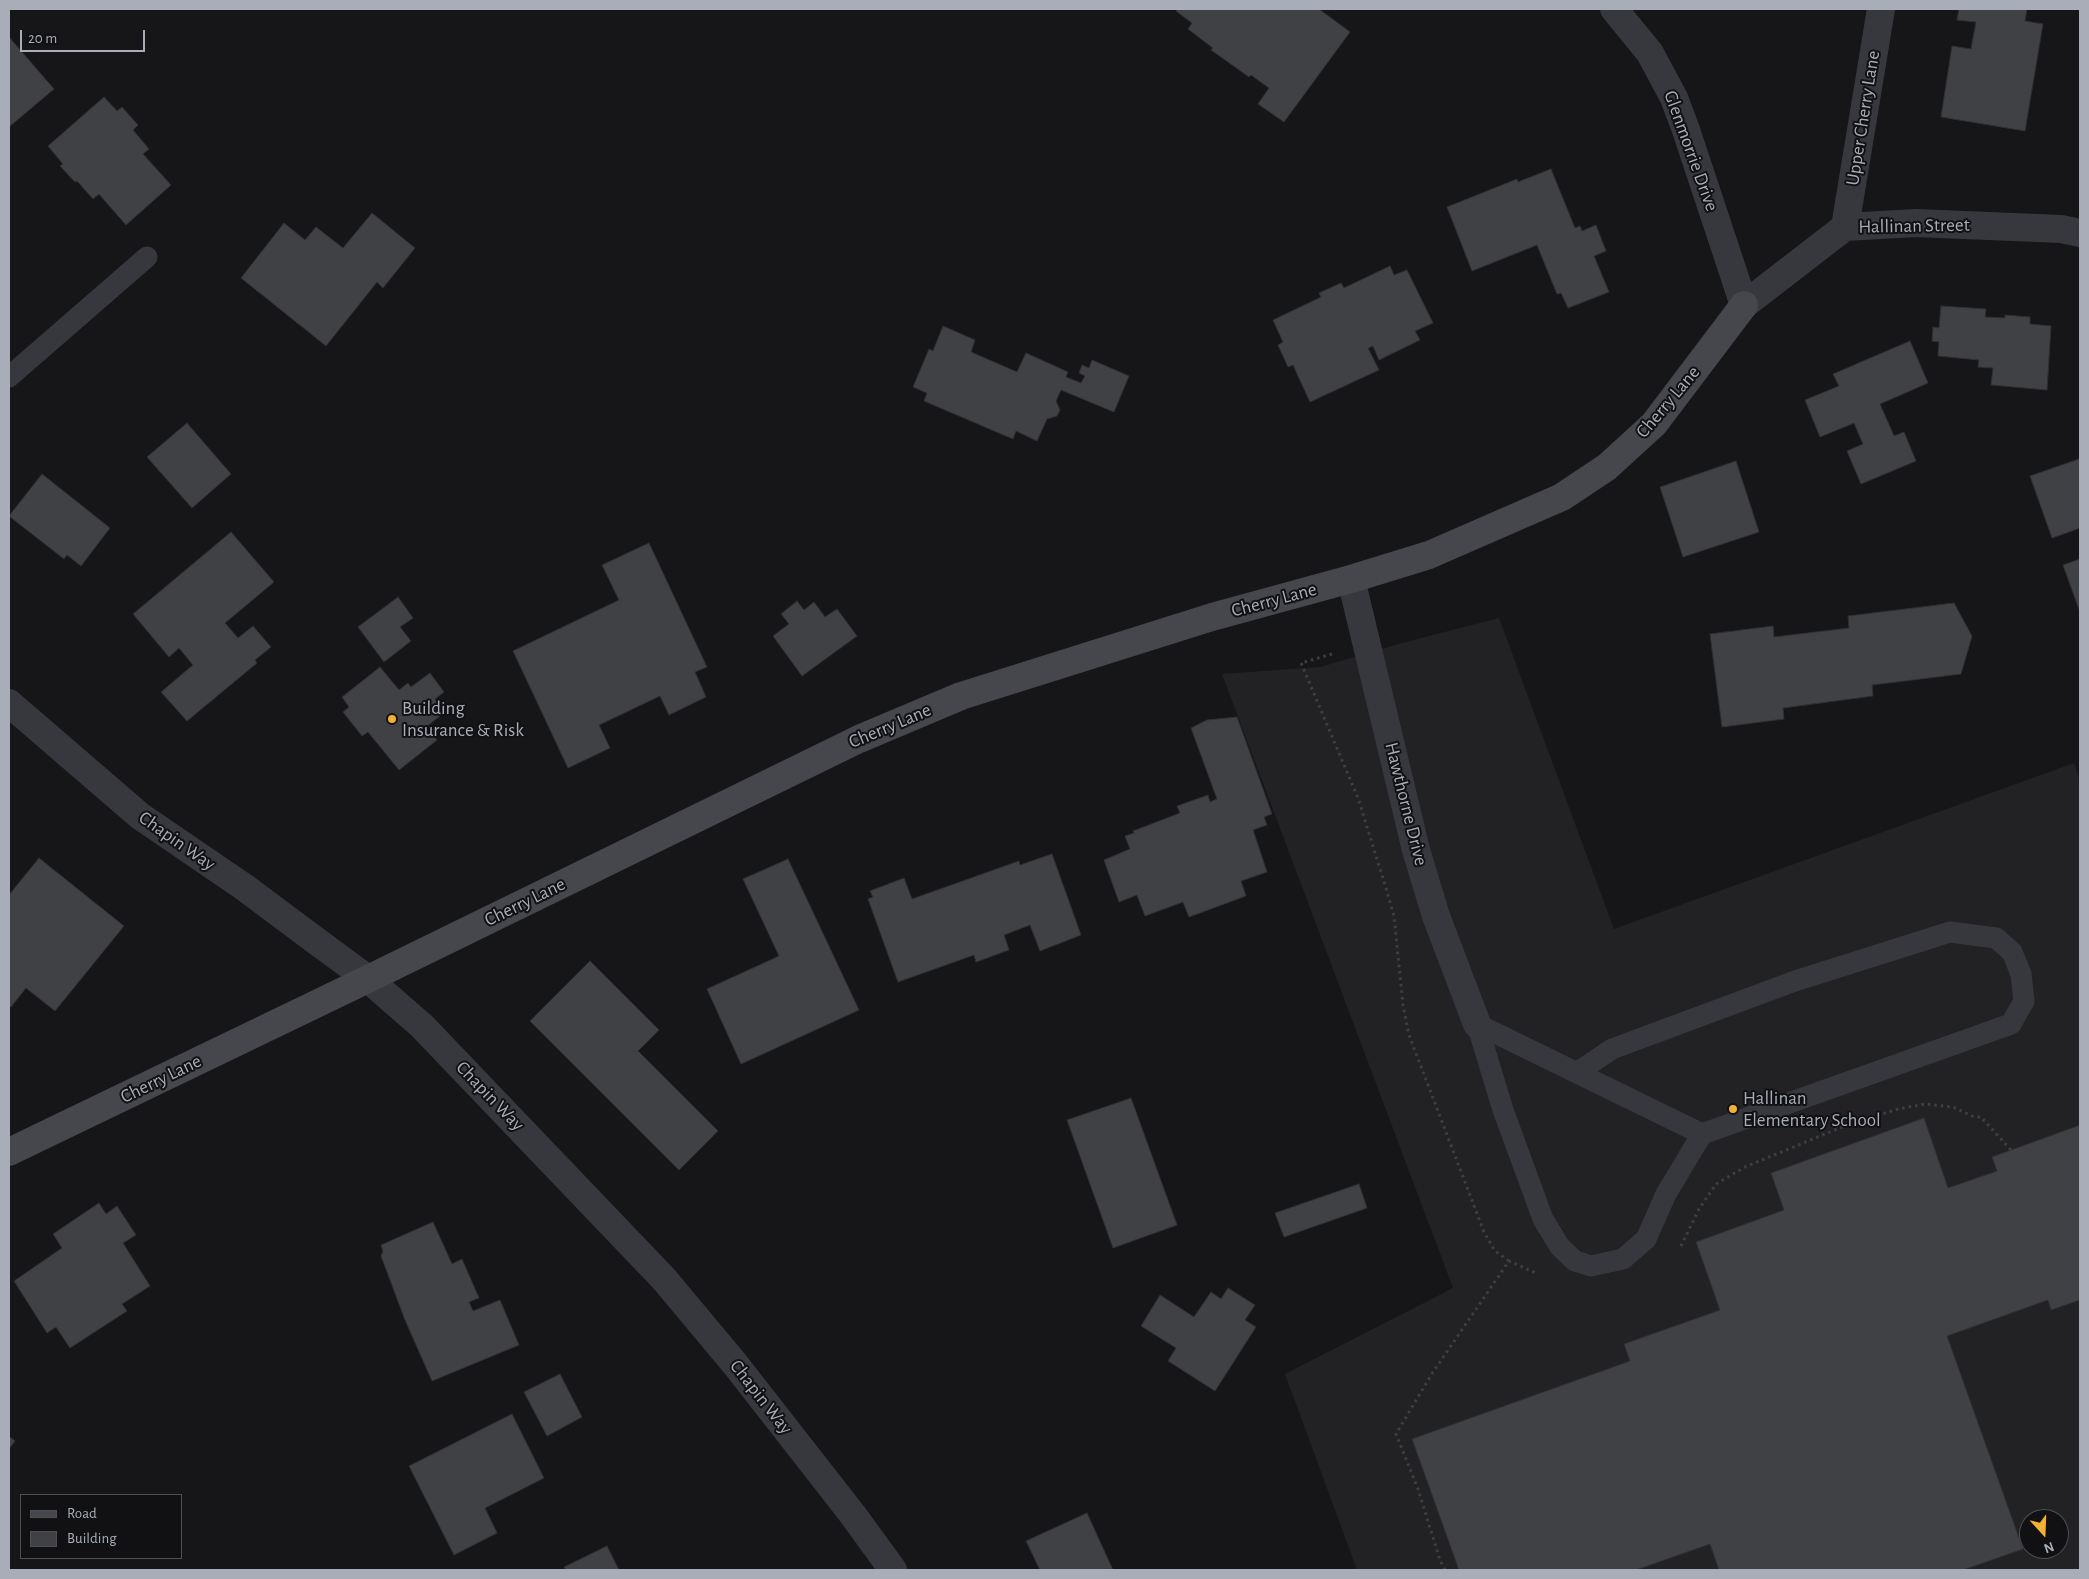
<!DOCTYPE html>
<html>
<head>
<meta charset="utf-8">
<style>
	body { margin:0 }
	#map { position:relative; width:2089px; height:1579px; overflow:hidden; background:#161618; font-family:"Alegreya Sans",sans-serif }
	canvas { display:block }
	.frame { position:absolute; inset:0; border:10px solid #a8adb8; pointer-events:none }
	.legend { position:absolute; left:20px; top:1494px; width:162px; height:65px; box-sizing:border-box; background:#111113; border:1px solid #4d4f55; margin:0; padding:6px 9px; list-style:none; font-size:15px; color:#a8adb8 }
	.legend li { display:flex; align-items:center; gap:10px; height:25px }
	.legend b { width:25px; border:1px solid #4d4f55 }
	.north { position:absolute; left:2019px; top:1509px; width:50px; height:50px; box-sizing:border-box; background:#111113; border:1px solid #4d4f55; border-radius:50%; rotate:160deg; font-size:14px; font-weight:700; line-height:20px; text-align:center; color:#a8adb8 }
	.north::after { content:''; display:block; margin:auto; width:18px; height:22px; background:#f2b134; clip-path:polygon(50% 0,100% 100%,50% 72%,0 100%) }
	.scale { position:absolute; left:20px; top:30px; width:125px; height:22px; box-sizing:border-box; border:2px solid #a8adb8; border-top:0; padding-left:6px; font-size:15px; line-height:18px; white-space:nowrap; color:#a8adb8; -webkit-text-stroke:4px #111113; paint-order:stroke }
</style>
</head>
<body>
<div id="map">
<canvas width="2089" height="1579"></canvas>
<div class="frame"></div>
<ul class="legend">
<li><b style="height:6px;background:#45474d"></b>Road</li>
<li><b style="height:14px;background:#404145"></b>Building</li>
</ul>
<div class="north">N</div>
<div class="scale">20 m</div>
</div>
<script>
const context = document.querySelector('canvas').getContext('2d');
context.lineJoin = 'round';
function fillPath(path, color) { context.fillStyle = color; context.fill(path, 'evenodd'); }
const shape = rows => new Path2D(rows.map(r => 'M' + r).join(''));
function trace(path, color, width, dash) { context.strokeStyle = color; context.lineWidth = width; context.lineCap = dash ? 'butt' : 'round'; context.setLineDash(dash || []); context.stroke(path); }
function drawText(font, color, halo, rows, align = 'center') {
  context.font = font + ' "Alegreya Sans",sans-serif'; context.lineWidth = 4; context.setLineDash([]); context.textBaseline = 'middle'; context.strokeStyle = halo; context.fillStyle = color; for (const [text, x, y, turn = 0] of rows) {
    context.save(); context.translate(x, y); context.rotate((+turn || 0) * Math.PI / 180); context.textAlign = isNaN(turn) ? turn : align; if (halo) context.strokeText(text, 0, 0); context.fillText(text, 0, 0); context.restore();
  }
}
fillPath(shape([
	[1499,618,1614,929,2074,763,2080,781,2080,1570,1357,1570,1285,1374,1453,1288,1222,674,1320,667,1402,643],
	[2029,1519,2059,1519,2059,1549,2029,1549]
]), '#222225');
const building = shape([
	[1178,9,1319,9,1350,32,1284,122,1258,104,1269,88,1251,75,1249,77,1211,50,1213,48,1188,29,1192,23,1176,11,1178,9],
	[1959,9,2027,9,2025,21,2043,24,2025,131,1941,117,1952,46,1971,49,1976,22,1957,20,1959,9],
	[9,37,54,89,9,127,9,37],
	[104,97,117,111,122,107,138,125,133,130,149,149,143,154,171,185,126,225,99,194,93,199,77,181,75,182,60,166,63,164,48,146,104,97],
	[1551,169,1575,228,1580,226,1582,231,1596,225,1606,251,1594,256,1609,292,1568,308,1561,293,1557,294,1537,245,1472,271,1447,207,1517,179,1518,182,1551,169],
	[372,213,415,248,383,288,377,282,326,346,241,278,284,223,305,240,316,227,343,248,372,213],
	[1390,266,1394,275,1407,270,1433,323,1415,331,1420,340,1379,360,1373,346,1368,348,1379,370,1310,402,1293,365,1288,367,1278,345,1283,342,1273,320,1321,297,1319,293,1341,283,1344,288,1390,266],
	[1941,306,1986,309,1985,317,2005,318,2005,315,2030,317,2030,324,2051,326,2047,390,1991,385,1993,368,1978,367,1979,360,1938,356,1939,342,1932,341,1933,327,1939,328,1941,306],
	[943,326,975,340,971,352,1017,372,1026,353,1068,372,1066,377,1081,383,1085,376,1079,373,1082,365,1089,368,1092,360,1129,376,1114,412,1061,390,1056,401,1060,410,1057,416,1047,419,1037,441,1016,431,1013,439,924,401,927,393,913,387,929,349,933,351,943,326],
	[1910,341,1928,383,1880,404,1894,436,1904,432,1916,461,1861,484,1847,451,1863,444,1854,423,1820,437,1805,400,1839,386,1833,374,1910,341],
	[187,423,231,474,192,508,147,457,187,423],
	[2079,459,2080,464,2080,528,2052,538,2030,476,2079,459],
	[1736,461,1759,532,1683,557,1660,487,1736,461],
	[42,474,110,528,81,566,67,555,64,559,9,516,42,474],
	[231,532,274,582,225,623,238,638,253,626,271,647,255,660,257,663,187,721,161,692,193,665,179,648,169,657,133,614,231,532],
	[649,543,707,667,695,672,706,697,669,715,660,696,599,725,610,748,568,768,513,651,619,600,602,565,649,543],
	[2080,559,2080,612,2063,565,2080,559],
	[398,597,413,618,400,627,411,641,384,662,358,627,398,597],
	[797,601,804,610,814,602,825,617,837,609,857,636,802,676,773,636,789,624,781,614,797,601],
	[1954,603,1972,636,1961,674,1872,685,1873,696,1783,708,1784,719,1722,727,1710,634,1773,626,1774,637,1849,628,1848,616,1954,603],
	[380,667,399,690,408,683,411,687,430,673,444,692,435,699,445,712,426,727,437,740,399,770,368,732,362,736,343,712,349,707,342,697,380,667],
	[1237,717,1272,814,1264,817,1267,825,1253,830,1267,872,1241,881,1246,896,1189,917,1183,902,1145,916,1137,895,1119,902,1104,860,1130,849,1125,836,1134,833,1133,831,1180,813,1177,806,1208,795,1210,802,1217,799,1191,728,1207,720,1237,717],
	[1052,854,1081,935,1040,951,1030,925,1004,935,1009,950,976,962,974,955,898,982,868,899,873,897,870,891,904,878,912,899,1019,861,1020,865,1052,854],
	[39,858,124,926,55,1011,26,988,11,1007,9,1006,9,895,39,858],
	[788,859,859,1010,741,1064,707,989,779,956,743,879,788,859],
	[590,961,659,1030,638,1051,718,1131,679,1170,530,1021,590,961],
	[1131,1098,1177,1225,1113,1248,1067,1120,1131,1098],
	[1924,1118,1948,1188,1997,1171,1992,1157,2080,1125,2080,1300,2051,1310,2048,1300,1947,1336,2023,1549,1963,1570,1719,1570,1710,1544,1636,1570,1459,1570,1412,1439,1630,1361,1624,1344,1720,1310,1696,1242,1784,1210,1771,1173,1924,1118],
	[1359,1184,1367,1208,1284,1237,1275,1213,1359,1184],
	[99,1203,106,1214,117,1206,136,1235,123,1243,150,1286,122,1304,127,1311,70,1348,56,1327,47,1333,14,1281,62,1248,53,1234,99,1203],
	[433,1222,452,1264,462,1259,479,1298,469,1302,473,1311,500,1300,519,1345,432,1381,405,1320,381,1256,383,1251,381,1245,433,1222],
	[1228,1288,1255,1305,1245,1320,1256,1327,1215,1391,1168,1361,1176,1348,1141,1326,1160,1295,1194,1317,1211,1292,1221,1299,1228,1288],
	[560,1374,582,1417,547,1436,524,1392,560,1374],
	[512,1414,544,1478,485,1508,497,1533,454,1555,409,1466,512,1414],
	[9,1436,15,1441,9,1449,9,1436],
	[1087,1513,1113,1570,1040,1570,1026,1541,1087,1513],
	[607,1546,619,1570,566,1570,564,1567,607,1546]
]);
fillPath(building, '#404145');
trace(building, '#303034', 1);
trace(shape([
	[1332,654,1301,663,1358,798,1385,885,1394,916,1403,1005,1409,1035,1484,1232,1495,1251,1509,1261],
	[1681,1246,1699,1209,1716,1184,1745,1167,1847,1125,1898,1109,1925,1104,1953,1107,1974,1117,1981,1117,2011,1150],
	[1445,1570,1440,1560,1418,1489,1396,1434,1433,1372,1509,1261,1538,1274]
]), '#3d3f44', 3, [2.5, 4]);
trace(shape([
	[9,377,147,257],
	[1477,1024,1503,1110,1543,1219,1560,1247,1575,1261,1591,1266,1623,1259,1646,1239,1666,1194,1702,1134,2011,1024,2024,1001,2021,974,2012,952,1996,938,1950,932,1795,981,1612,1049,1578,1072],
	[1477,1024,1702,1134]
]), '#37383d', 21);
trace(shape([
	[1614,9,1650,53,1674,98,1686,130,1744,305,1845,227,1916,223,2061,229,2080,233],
	[1845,227,1881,9],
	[1351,579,1416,850,1436,916,1477,1024],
	[9,703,140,816,244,887,319,943,368,979,422,1026,664,1279,735,1364,853,1515,893,1570]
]), '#37383d', 28);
trace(shape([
	[9,1152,368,979,859,739,961,696,1212,617,1351,579,1429,555,1562,497,1607,467,1654,424,1744,305]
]), '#45474d', 28);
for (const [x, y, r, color] of [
	[392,719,5,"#f2b134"],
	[1733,1109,5,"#f2b134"]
]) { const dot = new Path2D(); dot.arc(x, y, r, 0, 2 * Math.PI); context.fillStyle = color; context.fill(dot); trace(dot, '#111113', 2); }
drawText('19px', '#a8adb8', '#111113', [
	["Upper Cherry Lane",1863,118,-81],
	["Glenmorrie Drive",1691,151,70],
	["Hallinan Street",1914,226,-1],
	["Cherry Lane",1668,402,-50],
	["Cherry Lane",1274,600,-15],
	["Cherry Lane",890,726,-23],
	["Hawthorne Drive",1406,804,76],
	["Chapin Way",177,841,35],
	["Cherry Lane",525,902,-26],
	["Cherry Lane",161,1079,-26],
	["Chapin Way",490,1096,46],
	["Chapin Way",761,1397,52]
]);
drawText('19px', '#a8adb8', '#111113', [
	["Building",402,708],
	["Insurance & Risk",402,730],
	["Hallinan",1743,1098],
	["Elementary School",1743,1120]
], 'left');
</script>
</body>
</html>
